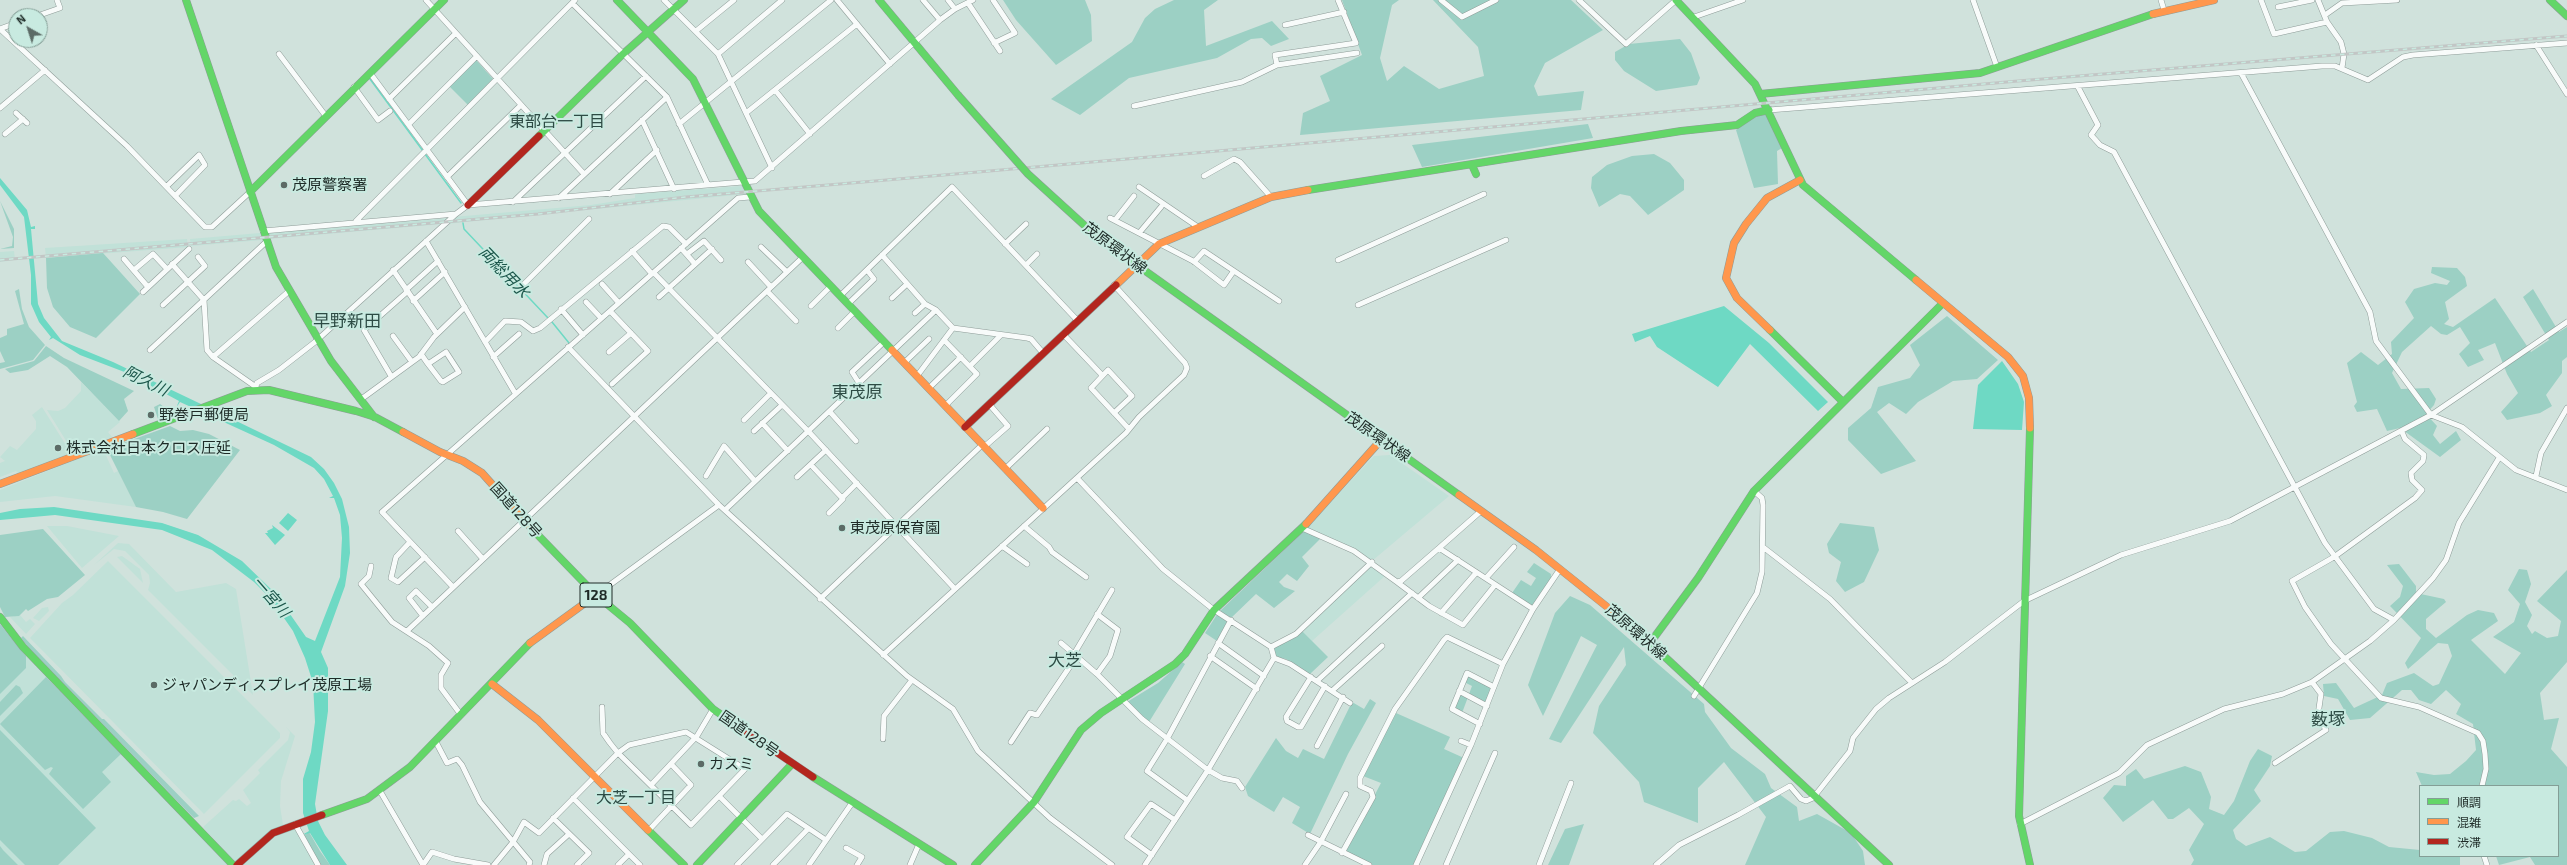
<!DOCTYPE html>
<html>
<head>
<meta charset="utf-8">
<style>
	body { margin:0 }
	#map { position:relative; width:2567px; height:865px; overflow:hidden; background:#d0e2dc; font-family:"Exo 2","Noto Sans JP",sans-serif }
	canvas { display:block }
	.legend { position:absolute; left:2419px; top:785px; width:140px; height:72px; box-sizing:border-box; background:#c8eae0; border:1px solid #849e96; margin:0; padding:5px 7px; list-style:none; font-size:12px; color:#1e2b27 }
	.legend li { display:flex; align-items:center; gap:8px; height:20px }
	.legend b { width:20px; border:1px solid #849e96 }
	.north { position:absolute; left:8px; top:8px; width:40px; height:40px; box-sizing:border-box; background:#c8eae0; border:1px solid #849e96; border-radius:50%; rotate:321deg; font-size:11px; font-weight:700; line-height:16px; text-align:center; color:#1e2b27 }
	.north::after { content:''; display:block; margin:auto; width:14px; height:18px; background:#5c6b66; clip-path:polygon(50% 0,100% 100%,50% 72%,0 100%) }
</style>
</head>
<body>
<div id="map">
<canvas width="2567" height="865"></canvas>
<ul class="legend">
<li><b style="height:5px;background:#63d668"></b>順調</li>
<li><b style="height:5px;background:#ff974d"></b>混雑</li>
<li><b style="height:5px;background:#b3261e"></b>渋滞</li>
</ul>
<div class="north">N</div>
</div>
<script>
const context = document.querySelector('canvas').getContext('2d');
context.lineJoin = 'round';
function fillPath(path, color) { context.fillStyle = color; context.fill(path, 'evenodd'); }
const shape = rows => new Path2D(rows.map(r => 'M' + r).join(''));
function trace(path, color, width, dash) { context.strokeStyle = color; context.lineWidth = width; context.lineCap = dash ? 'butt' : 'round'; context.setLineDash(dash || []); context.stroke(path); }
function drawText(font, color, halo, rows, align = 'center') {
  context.font = font + ' "Exo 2","Noto Sans JP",sans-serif'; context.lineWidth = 4; context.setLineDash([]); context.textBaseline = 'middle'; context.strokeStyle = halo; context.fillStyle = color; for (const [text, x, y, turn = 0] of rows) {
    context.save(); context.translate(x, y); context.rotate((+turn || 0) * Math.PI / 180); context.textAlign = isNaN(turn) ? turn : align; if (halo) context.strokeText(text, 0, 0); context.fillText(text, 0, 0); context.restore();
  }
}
fillPath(shape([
	[742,186,745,194,446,224,453,217,591,205,635,198,635,194],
	[450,218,443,224,269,239,267,233],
	[260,233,262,240,191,246,190,239],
	[187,239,188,247,46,258,45,248],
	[14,251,15,260,0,262,0,252],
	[81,382,120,422,108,432,112,437,73,452,47,410,58,411,65,408,81,391],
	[42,407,71,453,18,473,16,471,0,477,0,463,5,461,0,457,10,446,17,450,36,429,36,421,32,415],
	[103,449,114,473,118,471,136,507,55,496,0,502,0,490],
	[1390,455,1449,496,1372,561,1336,540,1307,528,1374,456],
	[47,526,67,526,119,536,82,568],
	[118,543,129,544,176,592,226,583,236,589,253,695,148,590,150,583,149,575,125,551,114,549,94,565],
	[122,556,140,569,143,583,117,557],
	[108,561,280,733,280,738,204,814,30,638,62,603,73,595],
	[1372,564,1386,575,1312,641,1301,630],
	[48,607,49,611,39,621,33,618,42,608],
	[20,615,26,622,30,619,35,624,26,634,10,617],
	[0,625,18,648,228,865,0,865],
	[286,727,295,736,281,781,280,806,283,825,274,830,238,861,234,861,203,827,233,800,236,801,239,799,247,806,251,803,243,790,260,773,258,770,288,740,290,732],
	[294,828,315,865,243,865,278,835]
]), '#c1e1d8');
fillPath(shape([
	[1003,0,1085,0,1091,15,1092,41,1056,65,1016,20],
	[1174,0,1218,0,1204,10,1206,46,1272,21,1289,39,1271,46,1262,38,1251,39,1217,58,1129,78,1080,115,1051,99,1132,42,1145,18,1155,9],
	[1342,0,1399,0,1392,5,1380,58,1387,81,1404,66,1439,89,1484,76,1478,47,1433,0,1571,0,1603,30,1545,63,1534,86,1538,96,1584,91,1581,110,1300,135,1303,113,1330,101,1320,76,1362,55],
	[1680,39,1691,53,1700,78,1697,85,1656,91,1624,71,1615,60,1615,52,1629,44],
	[476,60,493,79,468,105,449,86],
	[1763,113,1767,114,1782,148,1777,151,1778,184,1754,188,1736,130,1749,119],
	[1588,124,1593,138,1422,167,1412,145],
	[1654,154,1670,163,1684,180,1684,190,1648,215,1630,196,1620,194,1599,207,1591,188,1592,177,1607,165,1632,156],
	[0,201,14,229,14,248,0,249,12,246,13,237],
	[103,253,140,294,96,338,70,327,53,307,47,288,46,258],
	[2432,267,2457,268,2465,277,2467,286,2445,302,2449,319,2444,324,2453,327,2495,298,2531,352,2549,340,2523,297,2533,289,2559,332,2567,327,2567,357,2562,361,2562,373,2546,395,2552,406,2540,413,2507,420,2501,412,2518,393,2507,374,2495,343,2478,350,2484,360,2468,367,2459,354,2470,343,2460,327,2447,335,2441,334,2431,326,2402,352,2392,373,2401,389,2429,388,2436,399,2434,405,2426,414,2437,426,2433,435,2440,444,2456,431,2461,440,2440,457,2400,428,2387,431,2377,409,2357,412,2354,406,2357,402,2347,363,2361,352,2378,365,2392,354,2391,342,2414,318,2405,302,2414,289,2435,283,2447,285,2450,281,2431,273],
	[19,289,22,309,29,327,45,345,33,360,0,369,0,363,5,362,0,351,0,338,7,335,7,329,24,324,15,291],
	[1947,316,1998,360,1977,379,1953,381,1918,402,1906,414,1889,403,1877,412,1916,461,1881,474,1848,440,1848,428,1871,408,1878,387,1910,378,1920,365,1910,345],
	[46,346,64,358,134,391,124,399,128,411,119,421,67,367,50,356,28,370,10,373,5,369,34,361],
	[160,404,167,409,172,414,158,419,154,407],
	[170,426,180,431,193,430,209,434,240,450,187,519,163,512,136,507,107,449],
	[1840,523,1874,527,1879,550,1864,582,1845,592,1836,581,1841,562,1829,553,1827,544],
	[43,529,85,575,58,597,47,599,28,611,26,609,19,616,5,617,0,607,0,535],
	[1304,531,1321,538,1302,557,1309,566,1297,581,1287,574,1279,582,1284,587,1295,591,1274,608,1256,594,1231,618,1220,611],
	[1534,563,1551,574,1551,578,1533,607,1512,593,1521,580,1531,586,1536,578,1527,572],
	[2399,564,2416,586,2416,593,2444,599,2446,602,2426,619,2426,629,2436,638,2467,615,2478,610,2494,613,2498,621,2471,640,2505,674,2521,653,2493,637,2514,622,2520,604,2508,590,2519,569,2527,570,2531,584,2525,602,2532,615,2527,626,2532,634,2535,631,2547,638,2558,636,2561,621,2537,601,2567,570,2567,662,2540,693,2544,720,2559,718,2551,749,2567,767,2567,865,2535,865,2530,857,2499,865,2496,856,2558,856,2558,786,2422,786,2416,772,2434,775,2450,774,2466,761,2476,750,2473,724,2456,714,2461,704,2446,690,2431,704,2419,700,2411,690,2402,690,2370,718,2350,720,2338,699,2324,696,2323,684,2336,683,2354,708,2382,695,2387,683,2414,673,2433,686,2439,684,2452,656,2448,644,2438,643,2408,669,2405,663,2421,638,2390,606,2400,597,2403,586,2387,565],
	[1570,596,1590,605,1704,704,1705,712,1731,748,1765,774,1771,788,1797,807,1799,821,1817,814,1851,833,1863,851,1865,865,1745,865,1766,817,1724,762,1698,788,1698,823,1644,802,1639,782,1593,733,1599,706,1626,665,1624,647,1561,743,1549,739,1597,645,1581,636,1543,716,1528,685,1555,613],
	[1218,613,1228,620,1217,641,1205,633],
	[0,624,26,656,26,668,0,694],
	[1301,630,1328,657,1310,674,1286,659,1275,657,1273,647],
	[23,636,61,676,65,682,102,719,104,719,199,816,194,818,186,810,29,648,21,638],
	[1182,662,1185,664,1149,722,1127,702,1158,683],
	[1467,676,1491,687,1492,690,1486,703,1469,694,1472,686,1464,682],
	[46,677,51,682,45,688,51,682,121,754,102,772,111,782,83,809,49,774,53,768,51,767,45,770,0,724],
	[16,685,20,687,23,693,0,716,0,702],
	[1459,694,1468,697,1462,713,1453,708],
	[1370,699,1376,703,1348,754,1310,834,1292,823,1300,807,1283,797,1274,812,1248,796,1245,787,1276,738,1286,751,1298,758,1303,749,1324,759,1352,702,1364,709],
	[1396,713,1450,737,1444,749,1464,758,1414,865,1372,865,1345,852,1381,783,1363,776],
	[0,730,96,828,58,865,25,865,0,840],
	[2258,749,2272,756,2270,766,2254,790,2261,801,2233,830,2236,839,2246,846,2270,837,2295,852,2306,851,2330,832,2344,831,2372,838,2389,847,2420,850,2420,856,2460,856,2460,865,2191,865,2194,860,2189,850,2204,824,2189,808,2173,819,2168,819,2153,800,2123,822,2103,798,2114,785,2126,786,2126,776,2136,769,2144,779,2185,766,2201,772,2211,797,2209,809,2224,815,2234,801,2250,761],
	[1584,824,1569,865,1548,865,1565,829],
	[309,832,320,851,330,865,320,865,302,836],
	[0,846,3,850,18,865,0,865]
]), '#9cd0c4');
fillPath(shape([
	[0,178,27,210,31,227,35,226,35,229,31,229,38,304,44,318,62,341,113,362,224,415,227,408,225,416,227,417,230,411,228,417,311,457,324,469,334,483,342,499,349,527,350,553,345,586,321,652,328,668,328,711,315,804,318,821,325,835,347,865,330,865,310,833,302,835,309,831,303,813,303,779,311,752,315,722,313,683,305,658,293,631,270,598,254,582,212,550,162,530,55,515,0,520,0,513,20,509,54,507,162,523,198,535,242,561,276,594,306,637,315,641,340,577,342,538,340,515,334,498,329,498,333,496,324,479,314,468,274,445,180,402,176,408,179,401,127,373,80,355,53,338,49,340,51,337,39,322,31,304,31,275,24,217,0,185],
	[1724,306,1769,343,1828,402,1818,411,1750,344,1718,387,1657,347,1650,336,1635,342,1632,334],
	[2002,361,2018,384,2024,402,2022,430,1973,429,1978,385],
	[288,513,297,520,288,531,279,523],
	[272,525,285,535,275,545,265,533,268,533,267,531,273,528]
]), '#6ed9c4');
trace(shape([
	[370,79,423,151],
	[425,154,461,203],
	[463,223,464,229,548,318],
	[552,322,569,343]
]), '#6ed9c4', 1.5);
const street = shape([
	[426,0,584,174],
	[664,0,718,54,772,168],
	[837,0,890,64],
	[923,0,940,20],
	[948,0,955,9],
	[993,0,1015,33,994,43],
	[1441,0,1462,17,1496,0],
	[1579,0,1626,44,1676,0],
	[1973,0,1997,67],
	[2161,0,2164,10],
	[2261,0,2274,34,2327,22],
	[2318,0,2327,22,2341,42,2344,54,2342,68],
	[572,3,667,97,708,185],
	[968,3,1000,51],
	[2278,7,2312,0],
	[2325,15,2342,3,2397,0],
	[37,16,60,8,57,0],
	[1694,17,1743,0],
	[1285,25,1344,12],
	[0,29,127,146,205,227,212,227,250,192],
	[0,29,16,23],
	[696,31,734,0],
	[2536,45,2567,94],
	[279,54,325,115],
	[718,54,782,0],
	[1277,65,1357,53],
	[370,73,468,205],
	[2241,73,2370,312,2376,341,2431,415,2462,427,2516,470,2567,490],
	[354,87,378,120,390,111],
	[2078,87,2098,125,2091,135,2100,145,2114,152,2325,543,2374,609,2394,620],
	[775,90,810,134],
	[389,99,456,33],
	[1134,106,1242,82,1277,65,1275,55,1356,43,1338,0],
	[0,108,45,70],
	[1769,110,2322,66,2335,66,2368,80,2403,57,2413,55,2567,43],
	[16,113,27,123],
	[746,113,857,24],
	[642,120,674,189],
	[409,124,477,56],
	[679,124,831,0],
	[5,134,23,119],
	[1204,176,1234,159,1240,162,1271,197],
	[447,177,521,105],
	[167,186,199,155,205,165,175,196],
	[1139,187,1198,227],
	[610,194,657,150],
	[559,198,667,97],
	[513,202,646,76],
	[1110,218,1193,261,1224,285,1233,272],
	[1115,220,1134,196],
	[356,221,575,0],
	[263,231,456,214,468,205,755,181,940,20,955,9,973,0],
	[1140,232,1161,207],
	[426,241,515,393],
	[1005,244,1026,224],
	[761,247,787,272],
	[681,248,695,264],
	[632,251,652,274],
	[687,254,704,241,721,260],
	[882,255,925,304,936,310,953,328,1027,338,1031,339,1043,353],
	[124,259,148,287],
	[1338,260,1484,194],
	[748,262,771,287],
	[1194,262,1204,251,1279,301],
	[172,264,204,300,207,350,213,357,256,387],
	[1026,265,1037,254],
	[134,270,153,254,167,269],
	[393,270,437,334],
	[654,273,809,432,955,589],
	[602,284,619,303],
	[519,289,589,219],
	[406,290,438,261],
	[767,291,796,321],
	[143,292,189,249],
	[840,296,952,187,1077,320],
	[659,297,712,249],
	[892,298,907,284],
	[413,301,445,272],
	[586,302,601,318],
	[848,304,874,279,867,270],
	[163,305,205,266,198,257],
	[1358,305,1506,240],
	[811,306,831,286],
	[561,309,583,335],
	[610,311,648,351,612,384],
	[915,313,925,304],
	[838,328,855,311],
	[1063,334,1102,375],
	[393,336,412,362],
	[944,340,977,374,945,406],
	[485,342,505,321,521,322,533,331,540,328,663,226,669,227,686,244],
	[568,347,719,505,907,676,953,709,978,751,1050,818,1112,865],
	[150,350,266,242],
	[609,352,631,333],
	[421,354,428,364,441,381,443,382,459,372,446,352,428,364],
	[213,357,288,292],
	[493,357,519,334],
	[904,363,929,339],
	[970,366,1001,335],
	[391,376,364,330,407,292],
	[917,376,953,328],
	[859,383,852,372,884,342],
	[929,388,961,357],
	[255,390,257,383,279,370,315,342,456,214],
	[360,400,419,357,434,337,465,307],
	[830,412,856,441],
	[1114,413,1132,396,1108,370,1091,388,1129,429],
	[744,420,771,393],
	[762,423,788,451],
	[754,431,782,405],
	[2402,432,2405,439,2424,455,2423,461,2411,473,2412,480,2422,490,2415,498,2334,557,2292,581,2305,607,2331,644,2381,698,2419,707,2478,733,2483,741,2485,754,2486,769,2482,786],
	[984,447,1008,426,989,404],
	[811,465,843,499,829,513],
	[1005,469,1047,429],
	[706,476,724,446,755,481],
	[2536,476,2541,453,2567,408],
	[797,477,826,450],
	[1077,478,1163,569,1214,610,1271,647,1274,658,1208,770,1145,865],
	[842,498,857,483],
	[725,510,936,310],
	[1024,526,1049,547,1052,552,1086,577],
	[1302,528,1354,551,1397,582,1401,581,1439,548,1533,609],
	[458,531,483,559],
	[410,542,396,557,391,578,398,582,425,557],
	[1002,546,1027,564],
	[1763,547,1830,599,1912,683],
	[1439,548,1481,511],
	[371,566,369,576,361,584,392,622,429,646,448,663,441,675,441,688,461,715],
	[1486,578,1514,547],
	[1397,582,1429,606,1463,625,1495,585],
	[453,587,382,512,738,198,750,197],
	[596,595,719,505],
	[1418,598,1458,560],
	[820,599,982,445],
	[1441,613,1476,573],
	[1097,614,1118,630,1110,656,1097,674],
	[423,616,409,598,416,591,432,607],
	[407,631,803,257],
	[1061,643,1097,674,1142,719,1208,770,1222,778,1237,781,1242,788],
	[1218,643,1264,676],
	[1271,647,1296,634,1372,562],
	[1074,654,1112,590],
	[883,655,1126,433,1139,417,1184,375,1187,368,1185,363,1114,285],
	[1210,656,1257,689],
	[1274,658,1290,664,1350,703],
	[1311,677,1286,717,1287,721,1298,727,1301,727,1325,686],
	[1317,681,1412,593],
	[1333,690,1382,646],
	[1459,691,1487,706],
	[1694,696,1757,593,1762,572,1763,505,1762,498,1754,491],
	[1480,724,1452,709,1467,673,1494,687],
	[883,739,884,716,912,680],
	[1461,741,1471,745],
	[436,742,447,763,457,759,462,765,480,802,530,862,529,865],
	[1011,742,1030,713,1037,715,1077,656],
	[1317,746,1343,697],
	[2275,763,2326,730,2318,715,2321,694,2312,682],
	[651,785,697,736,713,709],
	[380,791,423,865],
	[719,796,762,839],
	[573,798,640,865],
	[1187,800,1147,771,1167,739,1231,620],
	[553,818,589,853,577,865],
	[295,824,318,865],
	[2020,824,2119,773,2147,745,2224,709,2283,694,2312,682,2370,641,2394,620,2433,578,2446,560,2459,523,2499,458],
	[649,830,691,785,671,764],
	[1308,835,1369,865],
	[846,848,862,857,857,865],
	[1342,853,1373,797,1371,791,1360,786,1360,778,1395,709,1444,640,1447,637,1503,664],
	[1152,855,1127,837,1151,804,1175,820],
	[2484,856,2487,865],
	[423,865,432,852,454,859,488,865],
	[494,865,513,842,524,822,539,833,618,753,629,745,686,732,745,769,691,825,618,753,610,743,603,733,602,707],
	[544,865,547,854,569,834],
	[618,865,629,854],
	[737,865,787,814,826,840],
	[773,865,808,829],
	[809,865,852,803],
	[910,865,919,844],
	[1305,865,1320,843,1346,794],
	[1416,865,1471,745,1503,664,1533,609,1560,569],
	[1446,865,1495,753],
	[1539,865,1571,783],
	[1656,865,1679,845,1738,815,1790,786,1801,799,1806,801,1813,798,1850,751,1853,738,1876,709,1889,698,1945,662,2024,601,2121,555,2230,521,2431,415,2567,322]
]);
const fast = shape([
	[186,0,276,267,331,361,374,417],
	[617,0,693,79,759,211,892,350],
	[879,0,958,95],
	[1676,0,1755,84,1803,185,1916,280],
	[2550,0,2567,16],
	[1760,94,1980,73,2153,14],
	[539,136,623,54,684,0],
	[1472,165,1476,174],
	[1308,190,1681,131,1737,125,1755,113,1769,110],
	[250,192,444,0],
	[1095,235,1459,495],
	[1770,330,1843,402],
	[2030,428,2019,816,2030,865],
	[133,434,247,391,269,390,356,411,375,417,403,432],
	[534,531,596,595,630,623,713,709,726,718],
	[1616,614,1637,631,1889,865],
	[0,617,23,647,233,865],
	[1650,643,1698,578,1754,491,1943,303],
	[813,777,953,865],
	[322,815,367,799,410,767,530,643],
	[648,830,684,865],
	[697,865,792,764],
	[975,865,1034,802,1081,730,1101,713,1175,664,1185,654,1214,610,1306,524]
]);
const slow = shape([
	[2153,14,2214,0],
	[1916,280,2008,357,2023,376,2029,398,2030,428],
	[1116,285,1159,244,1271,197,1308,190],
	[1770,330,1737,298,1726,278,1734,243,1746,224,1767,198,1800,180],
	[892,350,1043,508],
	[403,432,440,452,463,461,482,473,534,531],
	[0,484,133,434],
	[1459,495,1536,550,1616,614],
	[1306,524,1381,440],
	[530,643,596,595],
	[492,684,538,720,648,830]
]);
const jam = shape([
	[468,205,539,136],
	[965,427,1116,285],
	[726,718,813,777],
	[237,865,273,833,322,815]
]);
trace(street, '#8e9c98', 6);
trace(fast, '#8e9c98', 8);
trace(slow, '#8e9c98', 8);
trace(jam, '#8e9c98', 8);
trace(street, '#f8fbfa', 5);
trace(fast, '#63d668', 7);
trace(slow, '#ff974d', 7);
trace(jam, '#b3261e', 7);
const rail = shape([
	[0,260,538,214,686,197,875,181,2018,81,2567,36]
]);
trace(rail, '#c2c6c5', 3);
trace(rail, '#c8eae0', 1.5, [4.5]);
const fastBridge = shape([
	[958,95,1028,174,1095,235]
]);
trace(fastBridge, '#8e9c98', 8, []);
trace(fastBridge, '#63d668', 7);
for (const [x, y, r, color] of [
	[284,185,4,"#5c6b66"],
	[151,415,4,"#5c6b66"],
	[58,448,4,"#5c6b66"],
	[842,528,4,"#5c6b66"],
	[154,685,4,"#5c6b66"],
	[701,764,4,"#5c6b66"]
]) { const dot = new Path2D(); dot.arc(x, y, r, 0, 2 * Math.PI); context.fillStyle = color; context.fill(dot); trace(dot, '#c8eae0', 1.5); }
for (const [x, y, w] of [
	[596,595,32]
]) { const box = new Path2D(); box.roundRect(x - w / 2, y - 12, w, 24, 3); context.fillStyle = '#c8eae0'; context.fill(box); trace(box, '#1e2b27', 1); }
drawText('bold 14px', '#1e2b27', null, [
	["128",596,595]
]);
drawText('15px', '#1e2b27', '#c8eae0', [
	["茂原警察署",292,185],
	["野巻戸郵便局",159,415],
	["株式会社日本クロス圧延",66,448],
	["東茂原保育園",850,528],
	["ジャパンディスプレイ茂原工場",162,685],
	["カスミ",709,764]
], 'left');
drawText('15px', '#1e2b27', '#c8eae0', [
	["茂原環状線",1115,248,37],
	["茂原環状線",1378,437,35],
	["国道128号",516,510,48],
	["茂原環状線",1636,632,41],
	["国道128号",749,734,35]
]);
drawText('16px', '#2d4b44', '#c8eae0', [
	["東部台一丁目",557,122],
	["大芝一丁目",636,798]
]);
drawText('italic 16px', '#1c574b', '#c8eae0', [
	["両総用水",504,272,46],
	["阿久川",146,381,26],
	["一宮川",271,597,49]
]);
drawText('17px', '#2d4b44', '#c8eae0', [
	["早野新田",347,321],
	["東茂原",857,392],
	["大芝",1065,660],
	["薮塚",2328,719]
]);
</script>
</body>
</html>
